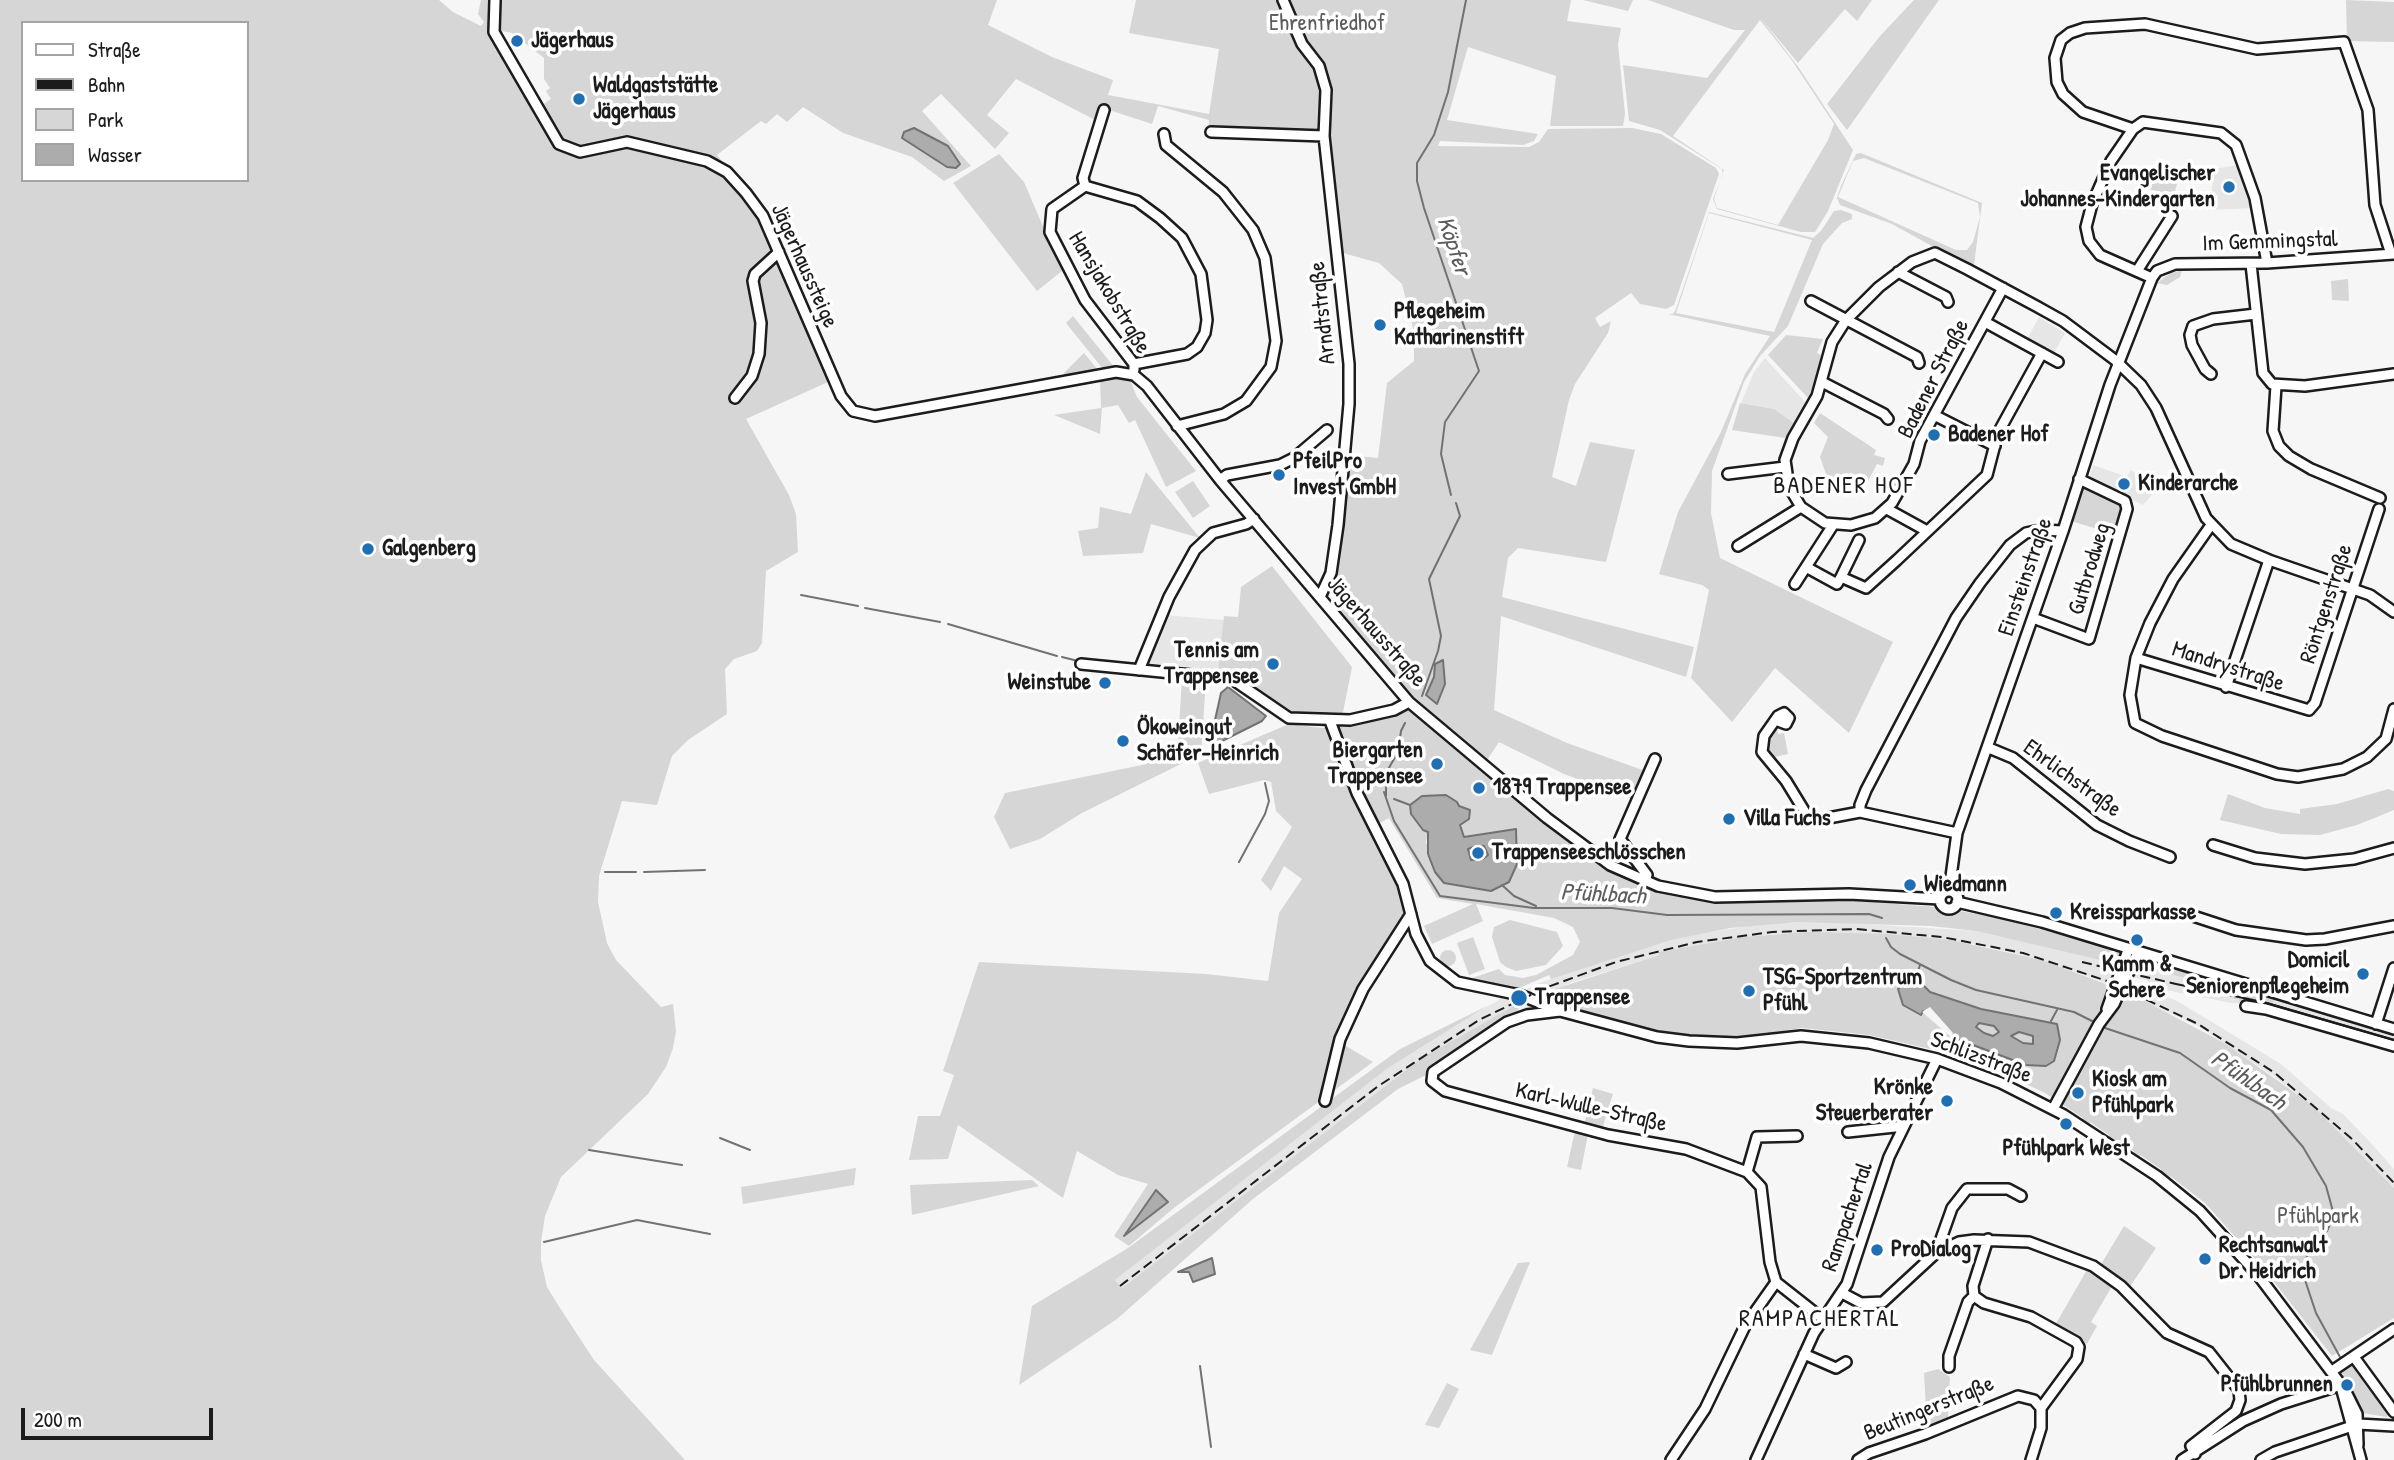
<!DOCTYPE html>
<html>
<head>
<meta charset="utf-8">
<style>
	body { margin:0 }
	#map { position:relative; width:2394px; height:1460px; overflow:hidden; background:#f6f6f6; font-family:"Patrick Hand",sans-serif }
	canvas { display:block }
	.legend { position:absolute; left:21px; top:21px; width:228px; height:161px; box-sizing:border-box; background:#fff; border:2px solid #a4a4a4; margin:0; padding:9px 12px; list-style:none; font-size:21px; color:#1c1c1c }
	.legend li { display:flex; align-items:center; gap:14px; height:35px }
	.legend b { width:35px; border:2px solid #a4a4a4 }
	.scale { position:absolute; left:21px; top:1408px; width:192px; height:32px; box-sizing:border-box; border:4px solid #1c1c1c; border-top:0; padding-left:9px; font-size:21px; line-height:24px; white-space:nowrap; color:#1c1c1c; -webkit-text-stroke:5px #fff; paint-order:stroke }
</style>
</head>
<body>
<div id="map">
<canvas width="2394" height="1460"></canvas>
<ul class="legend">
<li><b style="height:9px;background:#fff"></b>Straße</li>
<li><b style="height:9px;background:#1c1c1c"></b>Bahn</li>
<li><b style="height:19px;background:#d6d6d6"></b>Park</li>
<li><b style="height:19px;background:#acacac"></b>Wasser</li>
</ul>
<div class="scale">200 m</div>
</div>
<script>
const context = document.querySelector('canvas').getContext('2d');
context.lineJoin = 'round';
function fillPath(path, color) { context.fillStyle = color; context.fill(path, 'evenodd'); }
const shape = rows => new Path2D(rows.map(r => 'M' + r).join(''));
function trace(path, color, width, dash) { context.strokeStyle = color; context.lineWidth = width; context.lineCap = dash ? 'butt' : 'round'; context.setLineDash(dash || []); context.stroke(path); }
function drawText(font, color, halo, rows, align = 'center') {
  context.font = font + ' "Patrick Hand",sans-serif'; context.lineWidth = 7; context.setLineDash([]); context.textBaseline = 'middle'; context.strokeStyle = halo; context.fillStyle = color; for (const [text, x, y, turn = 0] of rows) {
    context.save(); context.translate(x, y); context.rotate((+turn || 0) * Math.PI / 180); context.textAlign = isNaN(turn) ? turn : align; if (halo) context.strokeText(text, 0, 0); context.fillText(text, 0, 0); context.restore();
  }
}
fillPath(shape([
	[2239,165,2252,208,2211,210,2213,169],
	[2039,317,2065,333,2053,355,2026,341],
	[1765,358,1806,403,1794,423,1774,409,1741,403,1754,372],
	[2093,465,2127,477,2131,470,2157,489,2143,505,2089,479],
	[1164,615,1224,620,1219,670,1146,663],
	[1818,921,1976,931,2277,999,2394,1033,2394,1044,2250,1004,2232,1003,2155,988,2146,980,2109,972,2179,1002,2281,1064,2331,1108,2343,1114,2370,1142,2394,1169,2394,1188,2312,1105,2272,1075,2198,1026,2101,981,2042,960,1971,943,1889,934,1773,934,1659,952,1659,955,1570,983,1544,996,1536,994,1422,1059,1122,1288,1115,1280,1388,1068,1434,1036,1499,1000,1500,996,1509,998,1537,984,1615,956,1689,935,1763,924]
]), '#e6e6e6');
fillPath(shape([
	[0,0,439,0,453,12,481,26,484,22,478,14,481,0,997,0,988,25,1052,57,1113,80,1108,95,1209,114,1219,49,1129,33,1136,0,1571,0,1567,21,1621,28,1618,44,1625,114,1623,126,1550,126,1556,76,1468,47,1447,120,1538,134,1534,141,1523,145,1440,141,1438,146,1529,147,1539,142,1548,129,1632,128,1661,134,1716,168,1719,174,1674,305,1666,309,1640,304,1631,293,1595,318,1600,327,1611,321,1608,333,1575,384,1569,400,1552,477,1576,486,1590,442,1635,450,1606,562,1518,548,1508,558,1502,597,1694,647,1686,677,1501,616,1494,710,1567,743,1648,772,1635,800,1564,774,1499,742,1482,768,1612,870,1659,889,1712,900,1845,900,1936,907,1946,914,1960,911,1999,918,2123,952,2118,964,1976,931,1931,926,1798,922,1730,928,1671,940,1551,979,1549,975,1517,989,1463,981,1499,969,1505,975,1523,978,1536,975,1573,955,1580,942,1573,927,1554,918,1476,904,1483,921,1432,944,1424,926,1473,904,1437,898,1389,818,1374,826,1414,918,1381,960,1341,1043,1373,1062,1175,1207,1129,1246,1114,1236,1148,1184,1118,1175,1077,1151,1063,1198,958,1125,948,1159,909,1160,918,1116,940,1116,954,1075,943,1071,979,962,1206,974,1268,981,1279,913,1302,879,1284,866,1271,891,1261,880,1292,827,1276,811,1271,782,1264,780,1209,794,1198,763,1289,724,1323,728,1357,726,1408,709,1405,688,1332,612,1346,455,1378,458,1387,383,1414,361,1414,332,1402,284,1379,263,1332,250,1321,138,1208,135,1209,120,1158,106,1152,124,1103,108,1099,122,1016,79,987,115,1009,133,995,149,941,94,922,111,971,166,944,181,912,157,843,133,803,107,787,122,777,114,766,124,761,121,717,155,760,208,828,382,746,419,789,495,796,514,798,552,766,571,762,643,757,651,734,659,725,669,727,714,688,740,672,756,657,805,622,801,599,876,598,902,607,943,616,960,661,1007,673,1004,676,1031,673,1048,666,1067,648,1094,561,1177,545,1216,541,1242,541,1260,547,1287,560,1308,594,1360,685,1460,0,1460],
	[23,23,247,23,247,180,23,180],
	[496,30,512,33,544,58,544,79,550,88,546,91,551,99,541,106],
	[1459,806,1467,808,1460,825,1464,837,1517,848,1509,882,1491,891,1426,843,1428,832],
	[1583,0,1633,0,1628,11],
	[1648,0,1872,0,1857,21,1845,9,1798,63,1759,16,1799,68,1853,150,1828,211,1815,232,1801,232,1717,209,1713,199,1723,174,1722,169,1660,130,1629,121,1623,65,1707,78,1745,30,1734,30],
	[1760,20,1791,59,1834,124,1828,140,1778,225,1717,208,1714,199,1724,170,1673,136],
	[1914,0,1939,0,1847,130,1827,104,1880,36],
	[2346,0,2394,2,2394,42,2347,41],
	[1861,153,1982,203,1974,265,1968,266,1892,224,1840,205,1837,198,1841,186,1856,154],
	[1864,158,1978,203,1980,217,1973,242,1967,250,1956,250,1838,197,1853,161],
	[999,154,1024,182,1062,271,1037,291,953,183],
	[2148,167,2180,174,2174,195,2144,188],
	[1841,210,1852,214,1852,219,1842,223,1823,244,1788,326,1760,356,1744,382,1712,471,1711,513,1720,558,1893,642,1849,733,1775,668,1732,722,1691,678,1709,590,1702,585,1659,574,1678,512,1721,432,1745,374,1770,336,1668,314,1673,314,1676,309,1709,212,1813,238,1821,231,1834,211],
	[1709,213,1812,240,1774,332,1676,313],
	[2182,270,2180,277,2167,285,2157,283,2171,273],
	[2348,279,2349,301,2332,300,2331,281],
	[1073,316,1115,368,1103,369,1066,323],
	[1786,335,1823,339,1817,353,1821,355,1814,383,1808,398,1768,355],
	[1084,353,1098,370,1065,377,1064,373],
	[1114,375,1129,377,1137,397,1196,471,1166,487,1135,420,1129,423,1118,405,1102,408,1100,434,1054,415,1101,408,1100,378],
	[1740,403,1774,409,1794,423,1785,438,1732,430],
	[1820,413,1876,450,1874,455,1885,458,1883,466,1877,464,1866,485,1852,490,1851,487,1834,484,1826,474,1820,457,1828,437,1814,423],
	[1146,472,1200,538,1151,524,1143,553,1083,556,1078,531,1098,528,1100,507,1131,514],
	[1193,481,1210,506,1193,518,1175,492],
	[2083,486,2125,506,2117,535,2071,521],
	[1272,566,1352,667,1342,717,1293,715,1248,684,1218,670,1224,616,1238,617,1241,587],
	[1182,678,1206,679,1201,754,1082,813,1040,839,1010,849,994,817,1005,793,1147,764,1145,748,1178,743],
	[1777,729,1778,734,1784,733,1788,754,1770,758,1765,745],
	[2388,789,2394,791,2394,810,2357,825,2320,835,2281,834,2220,820,2228,794,2265,808,2300,814,2300,809,2337,804],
	[1474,846,1484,846,1488,855,1483,859,1471,860,1468,849],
	[1510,920,1557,932,1563,946,1546,965,1516,971,1506,967,1500,962,1492,937,1494,927],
	[1808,932,1889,934,1951,940,2042,960,2130,993,2226,1044,2312,1105,2394,1188,2394,1318,2332,1356,2264,1269,2205,1203,2170,1176,2168,1180,2160,1174,2161,1169,2140,1155,2140,1161,2135,1157,2134,1151,2121,1143,2120,1148,2109,1141,2109,1135,2090,1122,2089,1128,2082,1123,2083,1118,2045,1093,1987,1066,1943,1052,1869,1035,1802,1028,1743,1037,1660,1033,1565,1007,1555,989,1659,955,1659,952,1744,937],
	[1473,937,1485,969,1469,975,1457,943],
	'1440 958a8 8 0 1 1 16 0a8 8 0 1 1-16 0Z',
	[2155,965,2203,976,2275,1000,2270,1005,2262,1000,2239,1002,2239,999,2234,999,2236,989,2149,970],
	[1521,1002,1524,1002,1517,1011,1531,1005,1536,1009,1493,1025,1424,1076,1398,1089,1253,1199,1117,1319,1019,1385,1032,1306,1128,1248,1400,1049,1487,1006,1388,1068,1115,1280,1122,1288,1422,1058],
	[1593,1088,1613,1094,1602,1129,1584,1125],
	[1575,1131,1588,1134,1581,1170,1567,1167],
	[856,1168,854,1185,743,1204,741,1187],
	[1032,1180,1039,1186,912,1215,910,1185],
	[2124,1226,2156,1248,2129,1288,2100,1266],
	[1530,1262,1492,1355,1470,1350,1518,1263],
	[2088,1268,2114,1283,2091,1322,2097,1326,2087,1344,2054,1327],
	[2353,1364,2388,1411,2387,1417,2362,1413,2342,1375,2343,1370],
	[1938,1369,1950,1377,1948,1420,1927,1428,1924,1373],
	[1447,1383,1459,1389,1439,1428,1425,1425]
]), '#d6d6d6');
const water = shape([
	[914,128,948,146,960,164,956,168,947,167,902,138,904,132,914,128],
	[1443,660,1445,684,1437,704,1426,695,1434,677,1435,664,1443,660],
	[1228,687,1266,716,1262,721,1218,743,1211,738,1221,693,1228,687],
	[1446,795,1457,802,1459,806,1470,810,1469,819,1460,825,1464,837,1516,829,1517,864,1509,882,1491,891,1444,883,1435,872,1428,854,1428,832,1423,830,1411,814,1410,805,1422,796,1446,795],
	[1473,847,1484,846,1488,855,1483,859,1471,860,1468,849,1473,847],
	[1910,980,1923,985,1930,992,1981,1009,2057,1024,2060,1040,2054,1061,2046,1066,2026,1065,1957,1039,1923,1011,1921,1015,1903,1005,1898,989,1910,980],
	[1979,1023,1994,1026,1999,1032,1993,1036,1984,1033,1976,1027,1979,1023],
	[2019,1032,2033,1036,2033,1044,2023,1043,2011,1036,2019,1032],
	[1156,1190,1168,1202,1124,1236,1156,1190],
	[1212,1258,1215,1274,1193,1282,1189,1272,1178,1272,1212,1258]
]);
fillPath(water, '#acacac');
trace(water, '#727272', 2);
fillPath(shape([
	[1930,1007,1953,1033,1951,1037,1922,1012]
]), '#f6f6f6');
trace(shape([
	[1451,495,1441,454,1445,422,1479,371,1424,208,1417,181,1417,163,1434,135,1448,92,1466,0],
	[801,595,858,606],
	[865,608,940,622],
	[948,624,1057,656],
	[1062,657,1078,661],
	[1422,696,1438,651,1441,636,1429,579,1460,516,1456,503],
	[1384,792,1394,821,1440,896,1534,908,1612,908,1667,915,1869,914,1882,918],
	[1386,796,1386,773,1398,752,1401,731,1405,723],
	[1394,799,1410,805],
	[1239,862,1265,814,1269,801,1265,783],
	[605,872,636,872],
	[644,872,705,870],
	[1502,885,1514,896,1536,906],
	[1886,938,1891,947,1900,954,1951,980,1976,990,2074,1012,2092,1021],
	[1915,980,1920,965],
	[2051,1021,2057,1010],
	[2105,1028,2180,1053,2230,1088,2271,1110,2303,1147,2326,1186,2334,1215,2327,1231,2307,1255,2304,1277,2316,1313,2340,1357],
	[720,1138,750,1150],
	[589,1150,682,1165],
	[544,1242,637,1220,710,1234],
	[1200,1366,1211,1447]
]), '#727272', 2);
const minor = shape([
	[495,0,494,32,559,144,580,152,627,142,707,161,727,172,746,193,763,216,841,396,853,411,875,416,1116,372,1134,375,1147,386,1220,480,1409,702,1547,818,1610,865,1658,886,1715,897,1849,894,1940,899],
	[1283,0,1302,44,1319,66,1326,90,1324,136,1349,364,1349,404,1338,525,1331,573,1320,597],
	[2133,129,2083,112,2063,94,2057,82,2055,58,2061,40,2070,33,2085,28,2145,24,2257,49,2344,42,2368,110,2375,205,2391,254],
	[1211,132,1324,136],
	[1164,134,1166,145,1223,192,1253,230,1265,258,1276,341,1271,367,1246,401,1224,414,1177,426],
	[1085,186,1137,201,1160,218,1182,238,1201,274,1207,320,1205,333,1197,347,1187,354,1134,364],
	[1085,186,1052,209,1050,232,1085,300,1134,364,1134,370],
	[1085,186,1083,178,1104,110],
	[2251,264,2263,373,2272,384,2305,386,2394,374],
	[2137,271,2172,216],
	[1898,272,1946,297,1948,302],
	[2152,278,2100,255,2089,241,2086,227,2092,204,2111,161,2133,129,2143,122,2221,133,2236,145,2255,198,2267,263],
	[2003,288,1920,441,1914,464,1892,503,1875,518,1851,525,1825,523,1801,507,1789,487,1785,460,1793,438,1817,396,1832,342,1846,320,1879,287,1912,262,1935,253,1967,269,2036,306,2063,321,2115,360,2141,385,2156,408,2206,518,2231,544,2269,560,2370,595,2394,612],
	[1811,301,1917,357,1919,363],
	[1985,322,2058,362],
	[2211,374,2205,369,2192,345,2190,335,2193,326,2213,319,2256,314],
	[1822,382,1884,414,1888,419],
	[2276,386,2273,431,2279,446,2289,456,2311,469,2380,498],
	[735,398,752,376,759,354,761,323,753,281,755,274,779,252],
	[1934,415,1995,446],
	[1728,474,1785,467],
	[1220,480,1227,475,1280,465,1294,458,1327,430],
	[1887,509,1927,531],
	[2211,525,2173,579,2150,623,2136,658,2130,695,2135,723,2162,736,2277,774,2298,777,2343,769,2367,757,2386,739,2394,709],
	[1738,546,1801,507],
	[1806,567,1837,584,1841,577,1866,588,1897,560,1987,475,1998,433,2042,353],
	[1841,577,1859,540],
	[1795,584,1833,525],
	[2033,618,2089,639,2127,509,2125,501,2079,479],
	[2136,658,2309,710,2315,703,2379,509],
	[1081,664,1232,679,1289,718,1350,720,1394,710,1409,702],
	[1139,670,1169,597,1195,550,1213,533,1246,524,1254,519],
	[2226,687,2269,560],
	[1330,721,1357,793,1403,884,1416,934,1430,961,1457,982,1520,995,1558,1010],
	[1778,721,1786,724,1789,718,1784,713,1778,716,1764,736,1762,752,1786,781,1808,817,1823,819,1860,812,1957,833],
	[1989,748,2013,758,2097,825,2129,841,2170,857],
	[1860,812,1860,805,1866,790,1956,618,1980,583,2010,545,2026,533,2040,530,2063,531],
	[2213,845,2255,858,2305,864,2354,859,2394,848],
	[1645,881,1647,875,1620,839,1655,759],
	[1949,891,1957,833,2063,531,2110,385,2152,278,2157,271,2175,264,2267,263,2394,254],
	'1940 900a9 9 0 1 1 18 0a9 9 0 1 1-18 0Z',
	[1957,902,2042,922,2394,1029],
	[2190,915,2236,930,2306,940,2325,939,2394,926],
	[2246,1006,2266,1009,2394,1046],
	[2107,1009,2128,950],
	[2376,1024,2394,968],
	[1325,1101,1340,1039,1363,989,1411,914],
	[2053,1109,2099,1024,2114,1004,2138,952],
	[1848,1132,1904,1126],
	[1747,1172,1757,1137,1797,1136],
	[1988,1239,1973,1286,1974,1296,1984,1303,2031,1317,2076,1342,2079,1347,2077,1359,2041,1408],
	[1936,1253,1952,1208,1967,1189,2008,1189,2021,1196],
	[1842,1293,1861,1303,1883,1302,1936,1253,1959,1242,1974,1240,2029,1242,2093,1266,2121,1286,2167,1333,2209,1352,2239,1390,2240,1400,2236,1411,2191,1446,2195,1454],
	[1823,1319,1776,1282,1770,1262,1761,1187,1747,1172,1686,1149,1608,1135,1445,1091,1432,1081,1433,1072,1507,1022,1527,1015,1560,1011,1657,1037,1689,1041,1737,1043,1801,1036,1869,1043,1937,1059,2001,1083,2064,1115,2157,1176,2200,1211,2258,1275,2345,1390,2357,1414,2358,1445],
	[1804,1354,1836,1368,1846,1362],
	[2354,1357,2394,1412],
	[1949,1367,1949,1356,1968,1302,1974,1296],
	[2332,1371,2394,1329],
	[2341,1387,2361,1460],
	[1671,1460,1705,1409,1745,1326,1776,1282],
	[1756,1460,1814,1333,1847,1284,1889,1157,1937,1059],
	[1858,1460,1869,1453,1925,1434,2018,1396,2034,1400,2041,1408,2041,1428,2031,1460],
	[2182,1460,2243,1421,2281,1404,2341,1385],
	[2261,1460,2275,1452,2358,1424,2394,1426]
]);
trace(minor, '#1c1c1c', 14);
trace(minor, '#fff', 9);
trace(shape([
	[2176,984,2263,1002,2394,1040]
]), '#1c1c1c', 2);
trace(shape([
	[2082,962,2176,984],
	[1120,1286,1377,1087,1479,1020,1545,988,1616,962,1697,942,1772,932,1856,929,1942,937,2023,953,2107,981,2198,1024,2275,1073,2352,1139,2394,1183]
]), '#1c1c1c', 2, [10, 5]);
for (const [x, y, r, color] of [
	[517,41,7,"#1f6fb2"],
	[579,99,7,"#1f6fb2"],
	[2229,187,7,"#1f6fb2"],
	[1380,325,7,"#1f6fb2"],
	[1934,435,7,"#1f6fb2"],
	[1279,475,7,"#1f6fb2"],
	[2124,484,7,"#1f6fb2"],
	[368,549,7,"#1f6fb2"],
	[1273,664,7,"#1f6fb2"],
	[1105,683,7,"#1f6fb2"],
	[1123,741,7,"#1f6fb2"],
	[1437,764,7,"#1f6fb2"],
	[1479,788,7,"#1f6fb2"],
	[1729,819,7,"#1f6fb2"],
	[1478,853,7,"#1f6fb2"],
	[1910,885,7,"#1f6fb2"],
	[2056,913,7,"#1f6fb2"],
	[2137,940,7,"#1f6fb2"],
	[2363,974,7,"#1f6fb2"],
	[1749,991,7,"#1f6fb2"],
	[1519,998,9,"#1f6fb2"],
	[2078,1093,7,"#1f6fb2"],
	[1947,1101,7,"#1f6fb2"],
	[2066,1124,7,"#1f6fb2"],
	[1877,1250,7,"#1f6fb2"],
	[2205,1259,7,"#1f6fb2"],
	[2347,1385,7,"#1f6fb2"]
]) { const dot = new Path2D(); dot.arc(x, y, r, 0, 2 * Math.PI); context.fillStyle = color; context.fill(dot); trace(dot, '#fff', 2.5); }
drawText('23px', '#5d5d5d', '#fff', [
	["Ehrenfriedhof",1327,24],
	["Pfühlpark",2318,1217]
]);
drawText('bold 23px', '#1c1c1c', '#fff', [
	["Jägerhaus",531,41],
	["Waldgaststätte",593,86],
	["Jägerhaus",593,112],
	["Evangelischer",2215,174,"right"],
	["Johannes-Kindergarten",2215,200,"right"],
	["Pflegeheim",1394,312],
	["Katharinenstift",1394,338],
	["Badener Hof",1948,435],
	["PfeilPro",1293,462],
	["Invest GmbH",1293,488],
	["Kinderarche",2138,484],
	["Galgenberg",382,549],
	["Tennis am",1259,651,"right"],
	["Trappensee",1259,677,"right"],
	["Weinstube",1091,683,"right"],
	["Ökoweingut",1137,728],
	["Schäfer-Heinrich",1137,754],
	["Biergarten",1423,751,"right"],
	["Trappensee",1423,777,"right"],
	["1879 Trappensee",1493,788],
	["Villa Fuchs",1743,819],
	["Trappenseeschlösschen",1492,853],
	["Wiedmann",1924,885],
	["Kreissparkasse",2070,913],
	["Domicil",2349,961,"right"],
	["Seniorenpflegeheim",2349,987,"right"],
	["Kamm &",2137,965,"center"],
	["Schere",2137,991,"center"],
	["TSG-Sportzentrum",1763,978],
	["Pfühl",1763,1004],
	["Trappensee",1535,998],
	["Kiosk am",2092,1080],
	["Pfühlpark",2092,1106],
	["Krönke",1933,1088,"right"],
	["Steuerberater",1933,1114,"right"],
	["Pfühlpark West",2066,1149,"center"],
	["Rechtsanwalt",2219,1246],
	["Dr. Heidrich",2219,1272],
	["ProDialog",1891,1250],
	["Pfühlbrunnen",2333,1385,"right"]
], 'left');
drawText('23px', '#1c1c1c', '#fff', [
	["Im Gemmingstal",2270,242,-2],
	["Jägerhaussteige",804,266,66],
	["Hansjakobstraße",1109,293,59],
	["Arndtstraße",1323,313,-96],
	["Badener Straße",1934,379,-63],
	["Gutbrodweg",2090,569,-73],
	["Einsteinstraße",2026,577,-71],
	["Röntgenstraße",2327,604,-72],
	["Jägerhausstraße",1376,632,49],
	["Mandrystraße",2228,667,18],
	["Ehrlichstraße",2072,779,36],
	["Schlizstraße",1981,1058,21],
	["Karl-Wulle-Straße",1591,1108,13],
	["Rampachertal",1848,1217,-71],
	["Beutingerstraße",1929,1409,-22]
]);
drawText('italic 24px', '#5d5d5d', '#fff', [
	["Köpfer",1453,246,71],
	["Pfühlbach",1603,895,3],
	["Pfühlbach",2248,1081,35]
]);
context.letterSpacing = '2px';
drawText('24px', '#1c1c1c', '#fff', [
	["BADENER HOF",1844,487],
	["RAMPACHERTAL",1820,1320]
]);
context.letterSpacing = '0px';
</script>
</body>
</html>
